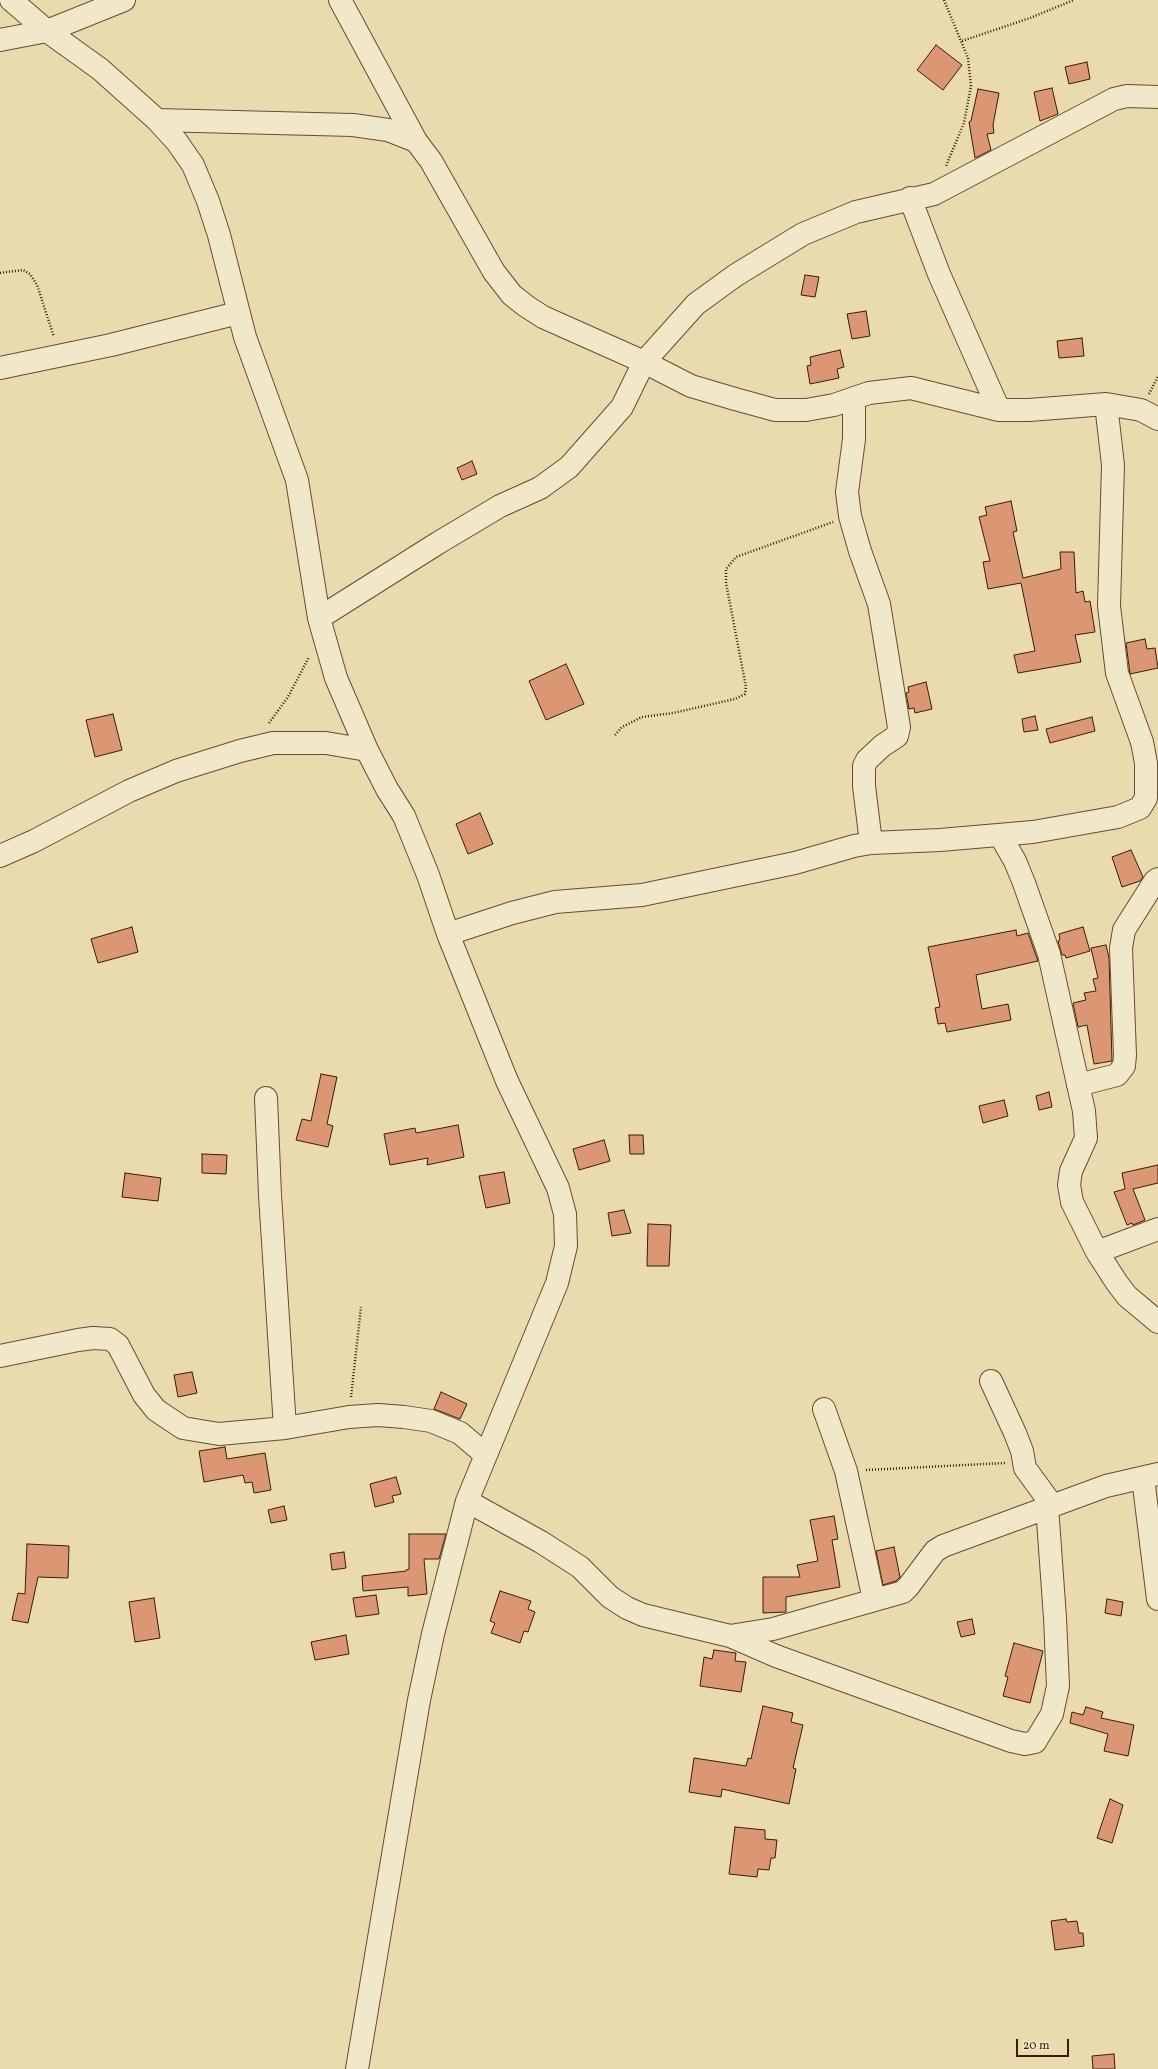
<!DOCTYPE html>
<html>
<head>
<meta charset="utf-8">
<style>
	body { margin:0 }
	#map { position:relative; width:1158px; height:2069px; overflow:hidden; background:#e9dbae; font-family:Vollkorn,serif }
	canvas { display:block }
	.scale { position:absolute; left:1016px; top:2039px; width:53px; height:18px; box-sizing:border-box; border:2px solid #3a1c07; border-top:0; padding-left:5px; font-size:12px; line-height:14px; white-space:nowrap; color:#3a1c07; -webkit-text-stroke:3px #f1e8ca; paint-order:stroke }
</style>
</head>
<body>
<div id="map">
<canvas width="1158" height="2069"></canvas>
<div class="scale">20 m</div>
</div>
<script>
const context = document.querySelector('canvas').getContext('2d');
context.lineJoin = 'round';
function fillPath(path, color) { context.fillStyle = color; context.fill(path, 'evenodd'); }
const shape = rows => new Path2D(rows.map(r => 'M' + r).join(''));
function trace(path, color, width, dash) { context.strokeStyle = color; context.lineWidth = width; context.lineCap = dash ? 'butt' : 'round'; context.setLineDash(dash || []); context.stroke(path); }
const building = shape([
	[936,45,962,65,943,90,917,70,936,45],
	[1087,62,1090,79,1069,84,1065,67,1087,62],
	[1052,88,1058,114,1040,121,1034,92,1052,88],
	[978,89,999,93,993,125,994,133,987,134,991,150,975,158,969,122,971,121,978,89],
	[805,275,819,277,815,297,801,295,805,275],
	[866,311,870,336,852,339,847,314,866,311],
	[1082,338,1084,356,1059,358,1057,341,1082,338],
	[840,350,844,367,837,369,839,378,810,384,807,366,811,365,810,357,840,350],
	[472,461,477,474,462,480,457,468,472,461],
	[1011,501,1017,531,1013,532,1023,578,1061,569,1060,552,1074,552,1076,593,1083,591,1085,602,1090,601,1095,632,1075,635,1081,662,1018,673,1014,655,1035,651,1021,583,988,589,983,562,990,561,979,517,987,515,985,507,1011,501],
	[1145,639,1147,649,1155,648,1158,668,1130,674,1126,643,1145,639],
	[566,664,584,704,546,720,529,681,566,664],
	[926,682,932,709,915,713,914,708,909,709,906,693,909,692,908,687,926,682],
	[113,714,122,750,95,757,86,720,113,714],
	[1035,716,1038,730,1024,732,1022,719,1035,716],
	[1092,717,1095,731,1050,743,1046,729,1092,717],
	[480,813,493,844,468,854,456,824,480,813],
	[1131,850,1143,877,1140,881,1122,887,1112,857,1131,850],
	[132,927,138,952,98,963,91,939,132,927],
	[1083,927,1090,951,1066,958,1065,955,1062,955,1058,941,1060,940,1059,934,1083,927],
	[1016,930,1017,936,1028,933,1038,961,976,975,982,1009,1008,1004,1011,1020,947,1032,945,1023,938,1024,935,1008,940,1007,928,947,1016,930],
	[1106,945,1109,958,1112,1061,1094,1064,1087,1025,1078,1027,1073,1003,1086,1000,1084,993,1096,991,1093,979,1098,978,1091,948,1106,945],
	[321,1074,337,1077,327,1124,333,1126,328,1147,296,1140,302,1119,311,1121,321,1074],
	[1049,1092,1052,1107,1039,1110,1036,1096,1049,1092],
	[1004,1100,1008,1116,983,1123,979,1106,1004,1100],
	[458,1125,464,1157,427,1165,428,1158,390,1165,384,1134,415,1128,416,1133,458,1125],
	[629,1135,643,1135,644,1154,630,1154,629,1135],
	[604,1140,610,1161,579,1170,573,1149,604,1140],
	[202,1154,227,1155,226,1174,202,1173,202,1154],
	[1158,1165,1158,1183,1133,1189,1145,1220,1133,1225,1132,1223,1127,1225,1114,1192,1125,1189,1122,1173,1158,1165],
	[504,1172,510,1203,486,1208,479,1176,504,1172],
	[125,1173,161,1178,158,1201,122,1197,125,1173],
	[624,1210,631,1233,612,1236,608,1213,624,1210],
	[648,1224,671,1225,669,1266,647,1266,648,1224],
	[192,1372,197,1393,178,1397,174,1375,192,1372],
	[441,1392,467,1404,460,1419,434,1409,441,1392],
	[225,1447,227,1459,265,1453,271,1490,254,1493,252,1482,245,1483,243,1475,204,1482,199,1451,225,1447],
	[396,1477,401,1494,392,1496,394,1502,375,1507,370,1484,396,1477],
	[284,1506,287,1520,271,1523,268,1510,284,1506],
	[834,1516,838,1539,832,1540,840,1587,786,1597,786,1612,763,1613,763,1577,800,1577,797,1565,818,1561,810,1520,834,1516],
	[409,1534,446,1534,439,1559,424,1559,427,1594,408,1596,408,1587,363,1591,362,1576,406,1571,406,1570,409,1569,409,1534],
	[27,1544,69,1546,68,1578,38,1577,28,1623,12,1620,18,1593,25,1594,27,1544],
	[894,1547,900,1577,896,1581,883,1585,876,1551,894,1547],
	[344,1552,346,1568,332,1570,330,1554,344,1552],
	[500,1591,531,1601,528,1609,535,1612,528,1632,524,1631,520,1643,491,1633,495,1623,490,1621,500,1591],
	[376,1595,379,1614,356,1617,353,1598,376,1595],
	[154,1598,160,1638,135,1642,129,1602,154,1598],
	[1107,1599,1123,1602,1121,1616,1105,1613,1107,1599],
	[972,1619,975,1634,961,1637,957,1622,972,1619],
	[346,1635,349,1654,315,1660,311,1642,346,1635],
	[1014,1643,1043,1651,1030,1703,1003,1696,1008,1677,1005,1676,1014,1643],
	[714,1650,736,1653,735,1661,746,1662,741,1692,700,1686,704,1657,712,1659,714,1650],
	[763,1706,793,1713,791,1722,803,1725,793,1768,796,1769,789,1804,722,1789,721,1797,689,1792,694,1758,746,1766,748,1758,751,1759,763,1706],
	[1086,1707,1103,1712,1101,1718,1134,1725,1128,1756,1104,1751,1108,1734,1070,1723,1072,1712,1083,1715,1086,1707],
	[1110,1799,1123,1805,1112,1843,1097,1838,1110,1799],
	[735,1827,765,1830,765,1839,777,1840,775,1858,771,1858,769,1870,758,1869,757,1877,729,1874,735,1827],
	[1066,1919,1067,1922,1077,1921,1079,1933,1083,1933,1084,1946,1055,1950,1051,1921,1066,1919],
	[1114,2054,1115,2069,1093,2069,1092,2056,1114,2054]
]);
fillPath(building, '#db9774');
trace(building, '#3a1c07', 1);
const minor = shape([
	[11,0,47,31,100,69,157,120,177,142,193,165,208,201,219,235,245,337,297,480,319,618,336,678,367,750,387,789,404,816,428,875,448,934,507,1081,558,1188,565,1214,566,1246,557,1283,467,1501,433,1634,419,1700,357,2069],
	[340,0,416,141],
	[0,40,47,31,124,0],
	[157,120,353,125,388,130,416,141,431,161,494,272,512,295,526,306,543,317,644,362,691,386,735,399,775,410,806,410,834,405,869,393,911,388,999,410,1029,410,1106,404,1141,410,1158,419],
	[910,198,939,274,999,410],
	[0,368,111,345,238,313],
	[854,398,854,439,847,492,850,516,860,551,879,604,899,727,897,736,882,746,867,760,864,766,864,786,871,843],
	[319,618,438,543,500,506,540,488,569,467,622,407,644,362,696,304,736,275,803,234,856,212,934,194,1114,99,1127,96,1158,97],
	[1000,835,1015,861,1024,883,1049,954,1084,1111,1086,1138,1071,1171,1069,1185,1072,1202,1097,1252,1117,1283,1127,1296,1158,1322],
	[0,856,34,841,129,791,176,771,240,751,273,743,326,743,367,750],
	[448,934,512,913,555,902,642,895,795,863,854,846,871,843,940,840,1033,832,1118,817,1140,808,1146,798,1146,763,1142,742,1117,673,1109,606,1113,465,1106,404],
	[1078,1085,1117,1075,1124,1066,1125,1055,1121,948,1124,930,1155,881,1158,879],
	[266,1098,270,1195,285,1428],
	[1097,1252,1158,1229],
	[0,1356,78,1340,93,1338,110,1339,118,1345,144,1395,156,1410,183,1428,219,1434,285,1428,349,1417,378,1415,404,1417,431,1421,460,1433,486,1455],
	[991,1381,1015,1433,1022,1451,1025,1468,1052,1505],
	[824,1409,846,1471,874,1600],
	[1143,1478,1158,1599],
	[467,1501,541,1542,580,1567,610,1597,627,1608,643,1615,730,1636,776,1656,1011,1741,1025,1744,1035,1742,1052,1714,1058,1686,1055,1618,1047,1506],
	[730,1636,773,1629,903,1592,908,1587,935,1551,943,1546,1106,1486,1158,1474]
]);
trace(minor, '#664c31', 24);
trace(shape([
	[944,0,968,58,971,86,964,123,946,166],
	[962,41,1030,18,1074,0],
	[0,273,23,270,30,274,37,285,54,337],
	[1149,394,1158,376],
	[269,723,288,697,309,657],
	[615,735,622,727,642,717,673,713,735,699,745,694,746,687,726,583,726,569,736,557,833,522],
	[351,1397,361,1307],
	[866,1470,1005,1463]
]), '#3a1c07', 2.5, [1, 2]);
trace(minor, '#f1e8ca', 22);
</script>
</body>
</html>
